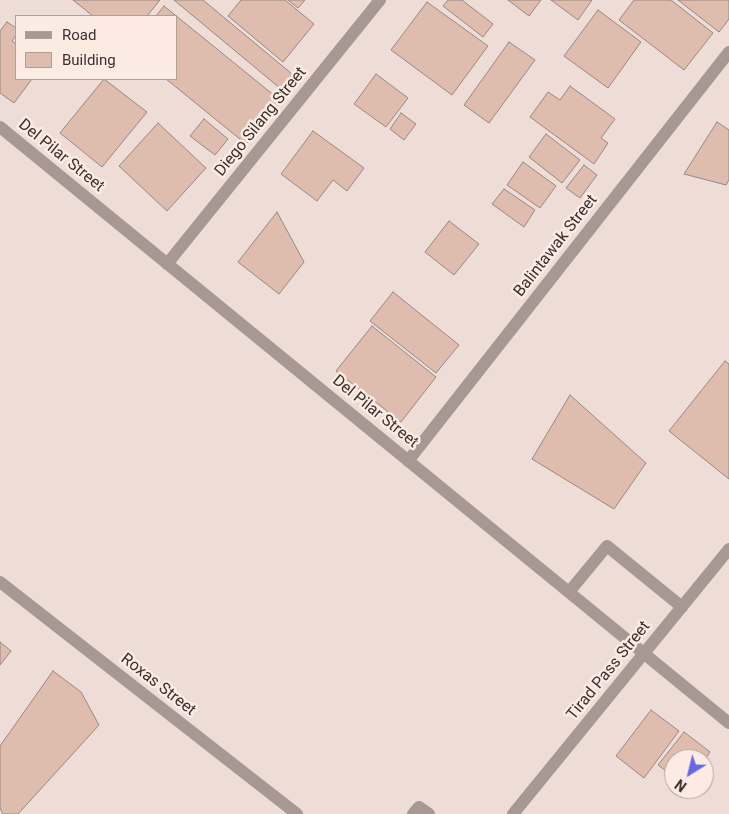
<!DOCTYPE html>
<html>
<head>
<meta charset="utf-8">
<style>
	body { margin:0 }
	#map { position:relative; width:729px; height:814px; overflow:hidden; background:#eeddd6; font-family:Roboto,sans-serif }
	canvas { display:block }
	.legend { position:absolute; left:15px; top:15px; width:162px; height:65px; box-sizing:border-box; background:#fbebe3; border:1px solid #ada19b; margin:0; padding:6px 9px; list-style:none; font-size:15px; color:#38312f }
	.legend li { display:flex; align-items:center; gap:10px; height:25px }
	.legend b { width:25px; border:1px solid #ada19b }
	.north { position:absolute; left:664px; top:749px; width:50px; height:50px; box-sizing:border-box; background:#fbebe3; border:1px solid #ada19b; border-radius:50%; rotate:216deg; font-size:14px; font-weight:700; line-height:20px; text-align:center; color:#38312f }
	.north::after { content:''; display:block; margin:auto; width:18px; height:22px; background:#6768e2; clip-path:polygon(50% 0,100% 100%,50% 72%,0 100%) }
</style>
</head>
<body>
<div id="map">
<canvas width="729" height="814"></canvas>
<ul class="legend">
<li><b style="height:6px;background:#a79893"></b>Road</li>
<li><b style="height:14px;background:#debdae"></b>Building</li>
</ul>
<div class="north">N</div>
</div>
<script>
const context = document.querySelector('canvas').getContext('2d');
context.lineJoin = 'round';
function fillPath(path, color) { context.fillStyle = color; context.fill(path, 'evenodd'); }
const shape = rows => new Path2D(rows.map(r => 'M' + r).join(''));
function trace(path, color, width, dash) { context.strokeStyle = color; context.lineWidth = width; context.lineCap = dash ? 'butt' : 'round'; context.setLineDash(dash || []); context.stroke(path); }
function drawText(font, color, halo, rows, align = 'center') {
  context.font = font + ' Roboto,sans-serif'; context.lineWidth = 5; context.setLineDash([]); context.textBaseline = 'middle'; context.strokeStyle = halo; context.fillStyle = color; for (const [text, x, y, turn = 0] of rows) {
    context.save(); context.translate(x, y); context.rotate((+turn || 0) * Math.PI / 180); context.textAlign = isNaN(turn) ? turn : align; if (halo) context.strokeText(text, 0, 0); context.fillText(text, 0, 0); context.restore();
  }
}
const building = shape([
	[73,0,160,0,147,16,93,16,73,0],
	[174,0,203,0,292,74,281,89,174,0],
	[241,0,285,0,314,24,283,62,228,16,241,0],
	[288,0,305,0,298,8,288,0],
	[448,0,462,0,493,24,483,37,443,6,448,0],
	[508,0,541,0,529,16,508,0],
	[551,0,592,0,578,20,551,0],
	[634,0,671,0,713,33,684,70,619,20,634,0],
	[678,0,729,0,729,19,719,32,678,0],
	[427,2,488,46,452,95,391,50,427,2],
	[164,6,281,101,246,144,166,79,176,79,176,16,156,16,164,6],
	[598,10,641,42,608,88,564,56,598,10],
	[7,22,16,28,16,35,12,41,16,44,16,79,32,79,14,103,0,93,0,31,7,22],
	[509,42,535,60,489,123,464,105,509,42],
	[376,74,408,98,386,127,354,104,376,74],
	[104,79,147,112,102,167,60,133,104,79],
	[570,86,615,119,601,138,608,143,594,164,530,117,548,92,560,100,570,86],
	[401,113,416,124,404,140,390,129,401,113],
	[204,119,228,139,215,155,190,136,204,119],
	[717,122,729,130,729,180,726,185,684,174,717,122],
	[158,123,206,168,167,211,119,166,158,123],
	[313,131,364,168,347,191,333,180,317,201,281,174,313,131],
	[546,134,580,160,562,183,529,157,546,134],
	[523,162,556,186,540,208,507,185,523,162],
	[584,165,597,175,580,198,566,188,584,165],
	[504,189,535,210,524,227,492,204,504,189],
	[277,212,304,262,279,294,238,262,277,212],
	[449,221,479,244,454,275,425,252,449,221],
	[393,292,459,345,436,373,370,321,393,292],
	[372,326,436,377,401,422,336,371,372,326],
	[725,361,729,364,729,479,669,431,725,361],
	[570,395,646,463,614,509,532,459,570,395],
	[0,642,11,651,0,665,0,642],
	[53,671,81,692,99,725,18,814,3,814,0,808,0,746,53,671],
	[651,710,679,731,644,778,616,756,651,710],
	[684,732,710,752,704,761,674,759,674,777,658,765,684,732]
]);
fillPath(building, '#debdae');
trace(building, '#978882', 1);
trace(shape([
	[569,592,607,546,682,607],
	[413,814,419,807,429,814]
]), '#a79893', 12);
trace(shape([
	[0,127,729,723],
	[167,264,380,0],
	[408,461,729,52],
	[513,814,729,549]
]), '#a79893', 12);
trace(shape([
	[0,582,297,814]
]), '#a79893', 12);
drawText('16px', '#38312f', '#fbebe3', [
	["Diego Silang Street",261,122,-51],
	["Del Pilar Street",61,156,39],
	["Balintawak Street",556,246,-52],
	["Del Pilar Street",375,412,39],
	["Tirad Pass Street",609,671,-51],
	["Roxas Street",158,685,38]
]);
</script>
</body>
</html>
